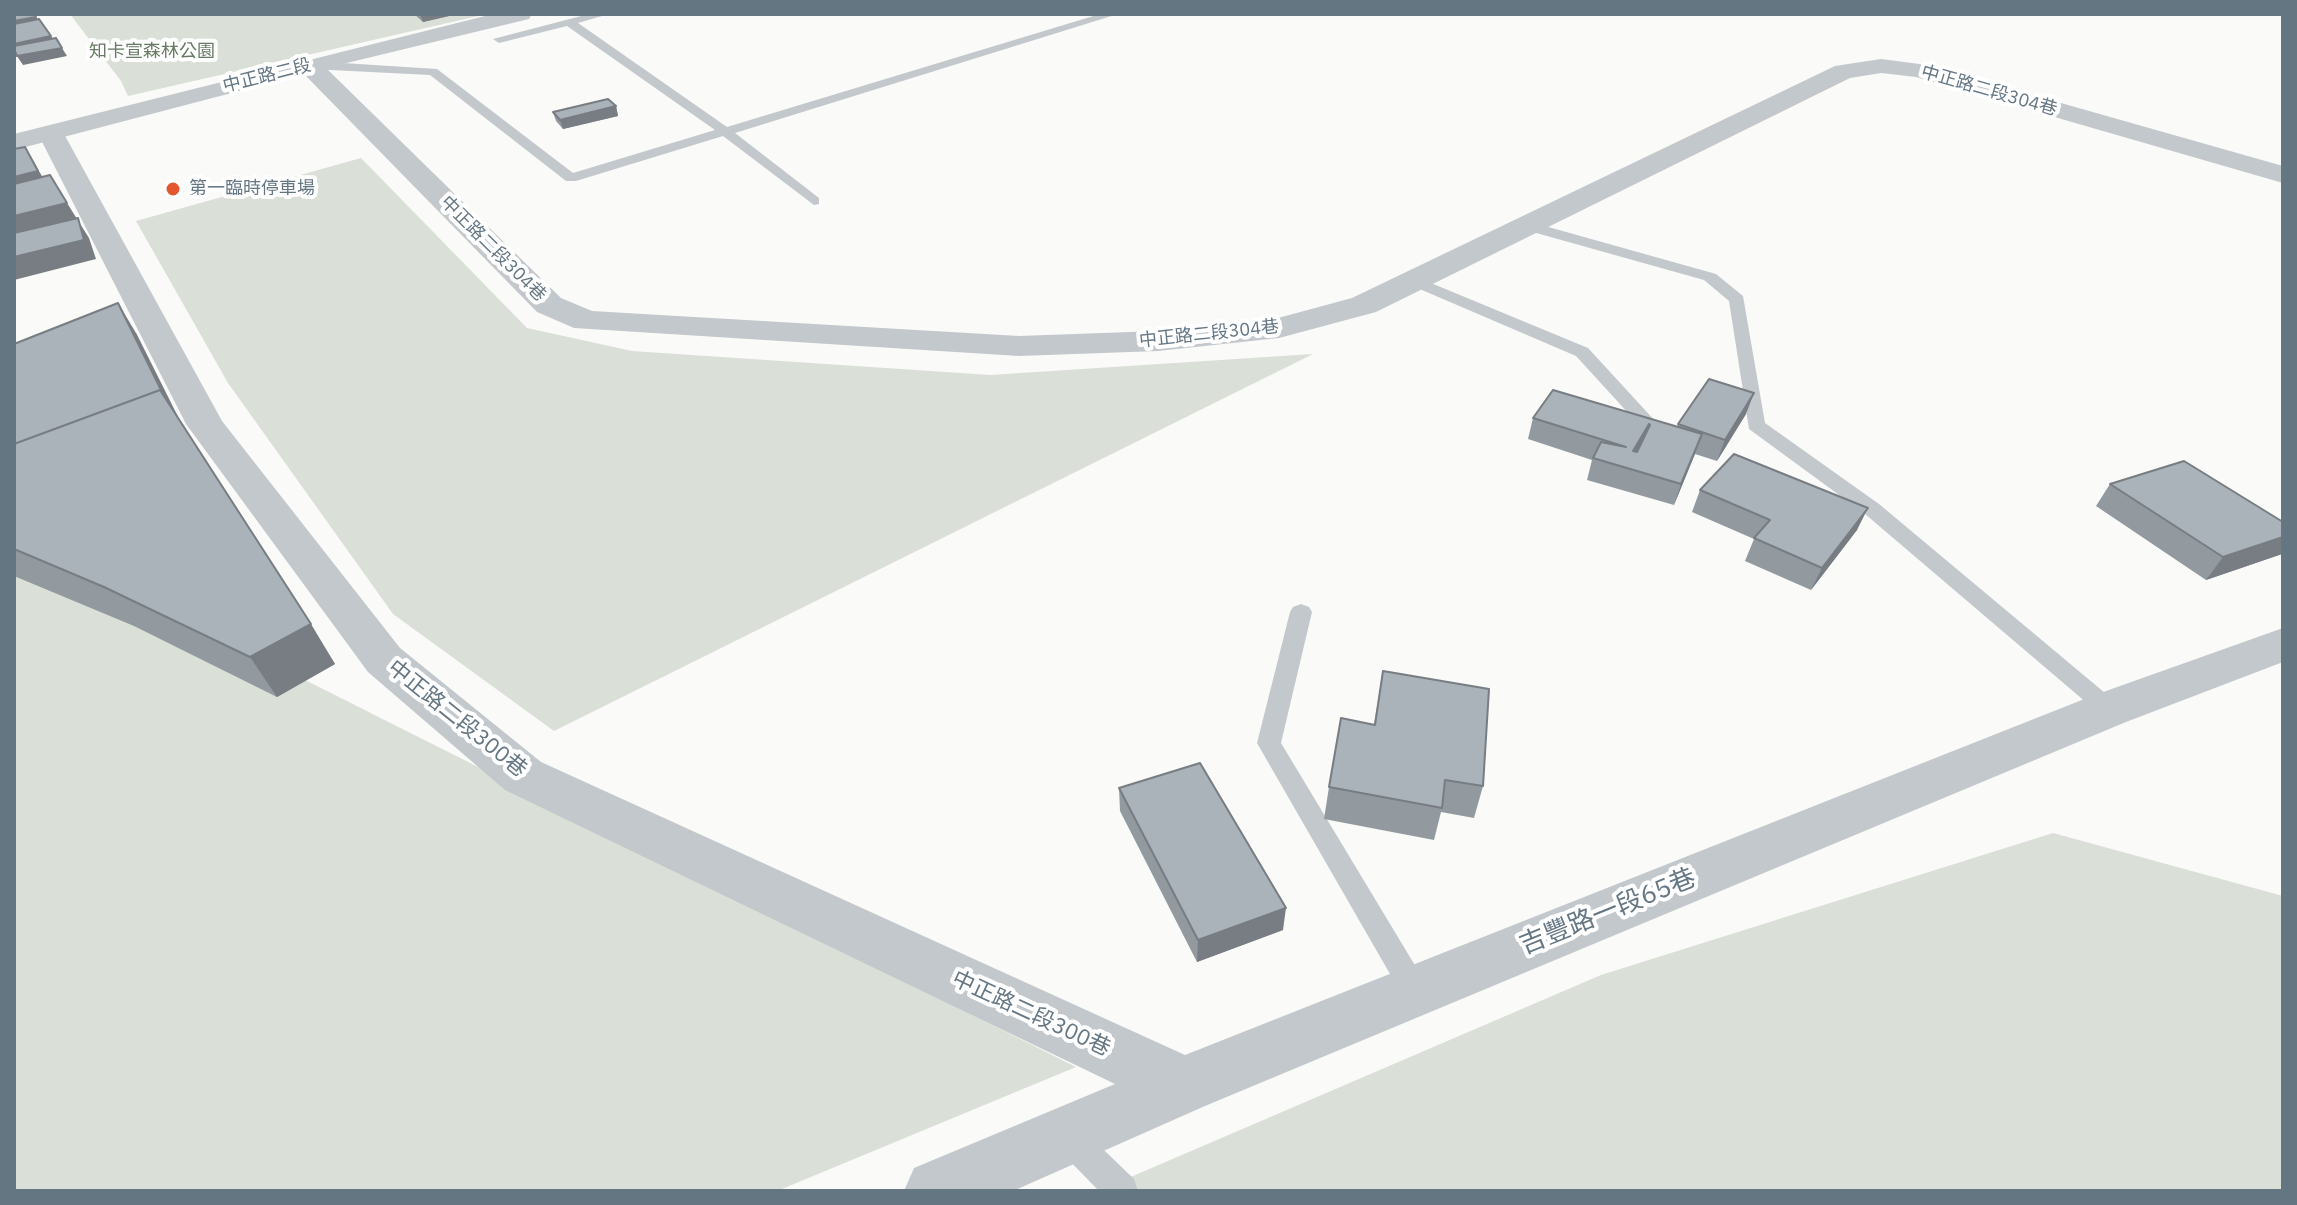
<!DOCTYPE html>
<html>
<head>
<meta charset="utf-8">
<style>
	body { margin:0 }
	#map { position:relative; width:2297px; height:1205px; overflow:hidden; background:#fafaf8; font-family:"IBM Plex Sans",sans-serif }
	canvas { display:block }
	.frame { position:absolute; inset:0; border:16px solid #657683; pointer-events:none }
</style>
</head>
<body>
<div id="map">
<canvas width="2297" height="1205"></canvas>
<div class="frame"></div>
</div>
<script>
const context = document.querySelector('canvas').getContext('2d');
context.lineJoin = 'round';
function fillPath(path, color) { context.fillStyle = color; context.fill(path, 'evenodd'); }
const shape = rows => new Path2D(rows.map(r => 'M' + r).join(''));
function trace(path, color, width, dash) { context.strokeStyle = color; context.lineWidth = width; context.lineCap = dash ? 'butt' : 'round'; context.setLineDash(dash || []); context.stroke(path); }
function drawText(font, color, halo, rows, align = 'center') {
  context.font = font + ' "IBM Plex Sans","Noto Sans TC",sans-serif'; context.lineWidth = 8; context.setLineDash([]); context.textBaseline = 'middle'; context.strokeStyle = halo; context.fillStyle = color; for (const [text, x, y, turn = 0] of rows) {
    context.save(); context.translate(x, y); context.rotate((+turn || 0) * Math.PI / 180); context.textAlign = isNaN(turn) ? turn : align; if (halo) context.strokeText(text, 0, 0); context.fillText(text, 0, 0); context.restore();
  }
}
fillPath(shape([
	[70,14,487,14,128,96,121,81],
	[361,158,527,328,632,351,990,375,1313,354,554,731,393,614,228,383,136,221],
	[14,534,1076,1067,777,1191,14,1191],
	[2053,833,2283,896,2283,1191,1098,1191,1601,975]
]), '#dadfd7');
fillPath(shape([
	[589,14,609,14,578,23,727,127,1100,14,1118,14,735,133,819,198,819,204,814,205,723,136,576,181,566,181,430,75,311,69,305,65,311,61,437,69,573,173,715,130,567,26,499,43,493,39,589,14],
	[1527,221,1716,274,1743,296,1765,423,1879,504,2117,703,2121,709,2117,715,2109,718,2101,715,1865,514,1749,429,1729,301,1704,280,1522,229,1522,223,1527,221],
	[1414,276,1588,348,1657,423,1655,427,1641,427,1576,356,1408,284,1408,278,1414,276],
	[1301,604,1309,607,1312,612,1281,743,1425,982,1430,991,1425,1000,1415,1004,1405,1000,1257,743,1290,612,1293,607,1301,604],
	[1069,1122,1080,1127,1134,1179,1138,1191,1099,1191,1058,1149,1053,1138,1058,1127,1069,1122]
]), '#c3c8cc');
fillPath(shape([
	[51,126,60,128,64,134,222,421,400,648,541,762,1185,1055,2092,696,2283,628,2283,662,2126,722,1205,1106,1013,1191,904,1191,914,1168,1115,1084,505,790,368,672,186,424,38,134,42,128,51,126]
]), '#c3c8cc');
fillPath(shape([
	[493,14,532,14,529,19,326,68,561,298,592,311,1019,336,1158,331,1278,318,1352,298,1835,66,1881,59,1927,65,2283,166,2283,183,1916,77,1881,73,1850,78,1376,312,1279,338,1158,351,1019,356,574,328,537,312,304,74,14,150,14,134,493,14]
]), '#c3c8cc');
fillPath(shape([
	[414,14,449,14,449,16,423,22],
	[616,106,618,116,563,129,556,121,553,112],
	[136,333,180,421,335,664,277,697,134,626,14,576,14,344],
	[1553,390,1677,427,1678,424,1746,414,1717,461,1695,454,1674,505,1587,480,1592,460,1528,439,1533,418],
	[2110,484,2282,554,2206,580,2096,506],
	[1700,490,1857,530,1811,590,1745,561,1754,539,1692,512],
	[1383,671,1483,786,1474,818,1441,812,1434,840,1324,819,1329,787,1374,724],
	[1119,788,1283,930,1197,962,1120,811]
]), '#929a9f');
fillPath(shape([
	[420,14,449,14,449,16,423,22],
	[36,17,41,25,14,30,14,21],
	[51,36,56,44,14,50,14,44],
	[62,48,67,56,23,65,17,56],
	[616,106,618,116,563,129,560,120],
	[25,147,50,190,14,199,14,177],
	[67,203,89,238,96,259,14,280,14,216],
	[118,303,136,333,183,427,14,493],
	[1754,393,1746,414,1717,461,1725,440],
	[1649,424,1642,446,1628,468,1633,451],
	[1702,434,1694,456,1674,505,1681,484],
	[1868,508,1857,530,1811,590,1822,568],
	[2283,537,2283,552,2282,554,2206,580,2223,557],
	[311,624,335,664,277,697,250,657],
	[1286,908,1283,930,1197,962,1198,940]
]), '#777d82');
const building = shape([
	[14,14,34,14,36,17,14,21,14,14],
	[39,19,51,36,14,44,14,24,39,19],
	[56,38,62,48,17,56,14,49,14,46,56,38],
	[608,99,616,106,560,120,553,112,608,99],
	[25,147,38,171,14,177,14,149,25,147],
	[50,175,67,203,14,216,14,184,50,175],
	[78,218,84,240,14,257,14,233,78,218],
	[118,303,164,396,160,390,14,444,14,344,118,303],
	[1709,379,1754,393,1725,440,1678,424,1709,379],
	[160,390,311,624,250,657,104,587,14,549,14,444,160,390],
	[1553,390,1702,434,1681,484,1593,458,1601,442,1626,447,1533,418,1553,390],
	[1649,424,1650,425,1637,452,1633,451,1649,424],
	[1734,454,1868,508,1822,568,1754,538,1770,520,1700,490,1734,454],
	[2184,461,2283,522,2283,537,2223,557,2110,484,2184,461],
	[1383,671,1489,689,1483,786,1445,780,1442,808,1329,787,1341,718,1375,725,1383,671],
	[1200,763,1286,908,1198,940,1119,788,1200,763]
]);
fillPath(building, '#aab3b9');
trace(building, '#777d82', 2);
for (const [x, y, r, color] of [
	[173,189,8,"#e4572e"]
]) { const dot = new Path2D(); dot.arc(x, y, r, 0, 2 * Math.PI); context.fillStyle = color; context.fill(dot); trace(dot, '#fff', 3); }
drawText('18px', '#687a64', '#fff', [
	["知卡宣森林公園",152,52]
]);
drawText('18px', '#657683', '#fff', [
	["中正路二段",267,76,-14],
	["中正路二段304巷",1989,91,16],
	["中正路二段304巷",493,249,45],
	["中正路二段304巷",1209,334,-6]
]);
drawText('18px', '#657683', '#fff', [
	["第一臨時停車場",189,189]
], 'left');
drawText('22px', '#657683', '#fff', [
	["中正路二段300巷",457,719,39],
	["中正路二段300巷",1031,1014,25]
]);
drawText('26px', '#657683', '#fff', [
	["吉豐路一段65巷",1608,912,-22]
]);
</script>
</body>
</html>
